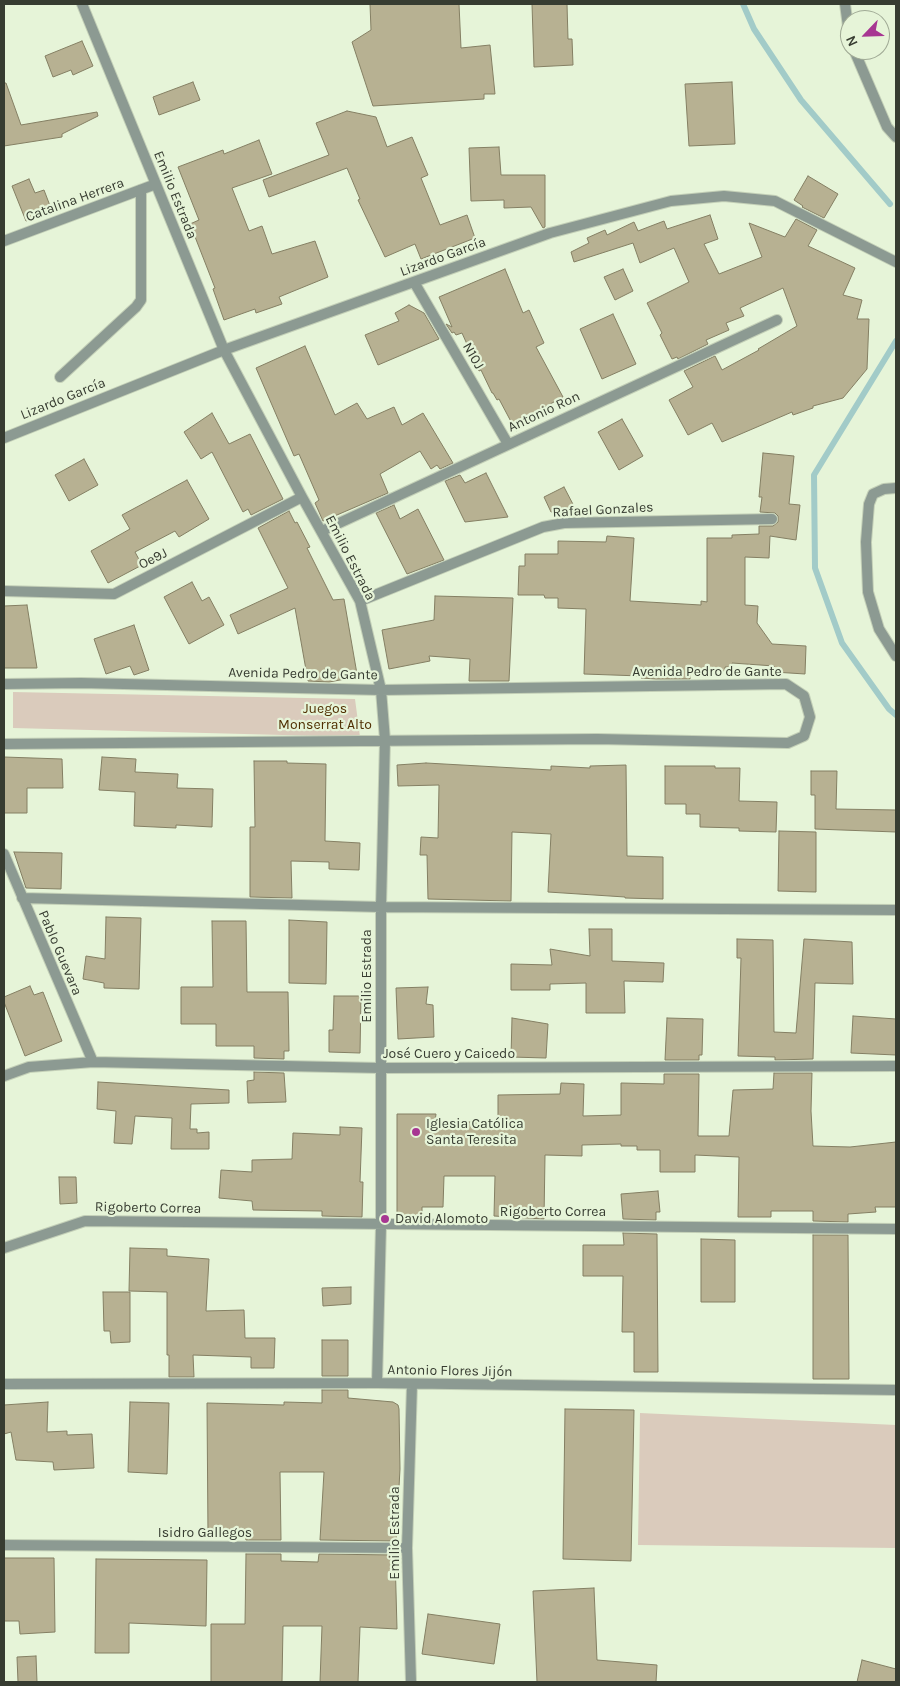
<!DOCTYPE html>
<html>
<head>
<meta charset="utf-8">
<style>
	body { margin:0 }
	#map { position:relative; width:900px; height:1686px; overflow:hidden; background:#e6f4d8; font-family:Karla,sans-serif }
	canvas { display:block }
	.frame { position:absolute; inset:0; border:5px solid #373c31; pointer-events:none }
	.north { position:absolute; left:840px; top:10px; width:50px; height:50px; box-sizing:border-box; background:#e6f4d8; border:1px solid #a0aa95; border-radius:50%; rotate:246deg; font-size:14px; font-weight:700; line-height:20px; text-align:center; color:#373c31 }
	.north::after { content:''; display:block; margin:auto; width:18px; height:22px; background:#a73692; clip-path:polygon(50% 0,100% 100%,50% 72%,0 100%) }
</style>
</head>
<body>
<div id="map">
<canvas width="900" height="1686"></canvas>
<div class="frame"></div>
<div class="north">N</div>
</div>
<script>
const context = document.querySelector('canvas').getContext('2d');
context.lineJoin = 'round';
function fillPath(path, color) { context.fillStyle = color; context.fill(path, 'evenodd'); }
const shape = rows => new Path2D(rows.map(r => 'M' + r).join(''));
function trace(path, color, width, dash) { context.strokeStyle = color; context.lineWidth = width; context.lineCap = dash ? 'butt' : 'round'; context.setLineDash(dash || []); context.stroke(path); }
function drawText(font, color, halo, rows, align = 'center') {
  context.font = font + ' Karla,sans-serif'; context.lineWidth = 4.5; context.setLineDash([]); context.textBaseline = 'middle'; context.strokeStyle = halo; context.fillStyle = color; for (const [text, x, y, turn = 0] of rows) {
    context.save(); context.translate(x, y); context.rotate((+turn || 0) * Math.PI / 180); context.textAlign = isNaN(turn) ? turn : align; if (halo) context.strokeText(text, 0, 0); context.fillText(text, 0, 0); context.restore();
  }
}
fillPath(shape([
	[13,692,355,699,360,737,13,728],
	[640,1413,896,1425,896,1548,638,1545]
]), '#dacbbc');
trace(shape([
	[743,4,754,29,801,100,890,204],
	[896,341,814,475,815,568,842,643,889,709,896,715]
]), '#a2cbc8', 6);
const building = shape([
	[370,4,459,4,461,48,490,45,495,94,484,94,484,99,373,106,352,42,371,30,370,4],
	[532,4,567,4,568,39,572,39,573,65,534,67,532,4],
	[82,41,93,66,73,75,71,70,53,77,45,56,82,41],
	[193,82,200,100,159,115,153,97,193,82],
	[732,82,735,144,689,146,685,84,732,82],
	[4,83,6,83,21,125,97,112,98,116,62,134,62,137,4,146,4,83],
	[347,111,376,117,387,147,412,137,428,175,421,178,440,225,467,215,475,238,421,259,415,244,385,257,358,200,360,199,347,168,269,197,263,180,329,155,316,123,347,111],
	[259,140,272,174,232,188,249,231,262,226,272,254,315,241,328,277,279,297,282,304,256,313,255,309,224,320,213,289,215,288,190,224,199,220,178,167,223,150,224,154,259,140],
	[499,147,501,175,545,175,545,227,543,228,531,207,504,208,504,200,471,201,469,148,499,147],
	[808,176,838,194,824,218,802,207,803,206,794,200,808,176],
	[29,179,35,193,44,190,52,211,26,221,12,186,29,179],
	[710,215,718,239,704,244,719,274,762,257,749,223,785,237,796,219,817,230,808,246,855,268,843,295,862,300,857,319,869,319,867,369,843,398,813,406,813,408,793,415,792,412,722,442,712,423,688,435,669,400,693,387,684,371,715,356,722,370,759,350,758,349,797,326,783,288,740,308,744,316,726,323,729,330,706,340,708,344,678,359,677,357,672,359,660,335,662,333,647,303,689,282,674,248,640,263,633,243,574,262,571,252,589,243,587,238,605,230,607,235,634,222,638,231,664,221,667,229,710,215],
	[505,269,523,313,529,310,544,343,536,347,563,397,541,409,545,415,516,431,499,399,497,400,493,393,492,393,481,370,479,371,462,333,456,335,454,332,452,333,446,324,452,327,439,297,505,269],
	[623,269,633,291,615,300,604,277,623,269],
	[409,305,424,313,439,339,378,365,365,335,399,321,395,313,409,305],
	[613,314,636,364,602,379,580,329,613,314],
	[305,346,335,415,357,403,367,419,394,407,402,425,423,413,453,463,440,469,437,465,431,469,420,451,380,474,388,493,323,521,315,503,319,500,299,454,294,456,256,368,305,346],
	[212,413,229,444,250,434,283,499,251,515,248,509,243,512,212,452,201,459,184,432,212,413],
	[622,419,643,456,619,470,598,432,622,419],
	[763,453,794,456,789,504,800,505,796,540,770,536,769,558,745,557,745,605,758,606,757,623,772,644,806,646,805,674,774,672,774,666,732,663,732,667,725,667,725,671,690,668,690,679,656,679,641,678,641,676,584,674,586,609,558,608,558,598,545,598,544,595,518,595,519,566,525,566,525,554,558,554,558,541,606,542,607,536,634,538,630,601,701,605,701,601,707,602,707,538,732,538,732,535,759,534,759,526,773,526,778,522,778,516,775,513,760,512,762,497,759,497,763,453],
	[84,459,98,485,69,501,55,475,84,459],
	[486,473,508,517,465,522,445,481,460,475,465,483,486,473],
	[187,480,209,519,179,537,175,531,135,552,142,565,108,583,91,551,130,529,122,515,187,480],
	[564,487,576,510,551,512,544,497,564,487],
	[394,505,400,519,418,509,444,560,407,574,376,513,394,505],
	[289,511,295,523,297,522,310,547,307,548,333,600,344,599,357,674,351,678,329,682,308,681,295,608,238,634,230,615,288,588,258,528,289,511],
	[192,582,202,601,209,597,224,625,189,644,164,597,192,582],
	[435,596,513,598,509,681,469,681,470,659,429,656,430,661,389,669,382,630,434,620,435,596],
	[27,605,37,668,4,668,4,606,27,605],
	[134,625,149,670,134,675,130,666,106,674,94,639,134,625],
	[4,757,62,759,63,788,27,788,27,813,4,813,4,757],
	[102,757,136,759,135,772,178,774,177,788,213,789,212,827,176,825,176,828,134,826,135,792,99,790,102,757],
	[254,761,287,761,287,763,326,764,325,841,360,843,359,870,329,869,329,862,291,861,292,898,250,897,250,827,255,827,254,761],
	[426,763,551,770,551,766,590,768,590,766,626,765,627,856,663,857,663,899,625,898,625,897,548,892,551,834,512,832,511,901,428,899,427,855,420,855,421,837,438,838,439,785,398,786,397,765,426,763],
	[665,766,715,766,715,768,740,768,739,801,777,802,776,832,739,831,739,828,700,827,700,814,686,814,686,804,665,804,665,766],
	[811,771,837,771,836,809,896,810,896,832,815,829,815,795,811,795,811,771],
	[779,831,816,832,816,892,778,891,779,831],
	[14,852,62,853,61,889,26,888,14,852],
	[106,917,141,918,139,989,104,988,104,983,83,979,86,956,105,959,106,917],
	[289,920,327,922,326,984,289,983,289,920],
	[212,921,246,921,247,992,288,992,289,1051,284,1051,284,1059,254,1058,254,1046,216,1046,216,1024,181,1024,181,987,213,987,212,921],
	[589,929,612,929,612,961,664,963,663,982,624,981,625,1013,586,1013,586,983,550,984,550,990,511,990,511,964,552,965,550,949,590,956,589,929],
	[737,939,773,940,774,1032,796,1033,804,939,852,942,853,984,815,983,813,1059,775,1060,775,1057,738,1056,741,958,737,958,737,939],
	[30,986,34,995,43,992,62,1041,25,1056,4,1002,4,997,30,986],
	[428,987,426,1004,433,1005,434,1037,398,1039,396,988,428,987],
	[334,996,361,996,360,1053,329,1052,329,1030,333,1030,334,996],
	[853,1016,896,1019,896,1055,851,1053,853,1016],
	[512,1018,548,1024,546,1058,511,1057,512,1018],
	[667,1018,703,1019,702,1055,699,1055,699,1060,665,1060,667,1018],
	[254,1072,284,1073,286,1102,248,1103,247,1081,254,1080,254,1072],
	[774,1073,812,1073,811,1111,813,1146,850,1147,896,1142,896,1207,875,1207,876,1212,848,1214,848,1222,813,1221,813,1211,771,1211,771,1217,738,1217,739,1157,695,1155,695,1172,660,1172,660,1150,637,1150,637,1146,621,1146,621,1144,582,1145,582,1156,545,1155,544,1219,494,1216,495,1176,444,1176,443,1207,422,1207,422,1217,397,1217,397,1114,436,1114,435,1122,498,1122,498,1095,560,1094,561,1083,584,1084,583,1116,621,1115,621,1083,664,1084,664,1074,699,1074,698,1136,729,1136,733,1090,773,1089,774,1073],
	[98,1082,229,1090,229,1103,191,1104,190,1129,197,1129,197,1133,209,1132,209,1149,171,1149,172,1118,135,1116,132,1144,114,1143,116,1111,97,1109,98,1082],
	[340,1127,362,1128,360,1182,363,1182,362,1217,322,1216,322,1211,253,1210,252,1201,219,1198,221,1170,252,1172,252,1160,292,1159,293,1133,340,1135,340,1127],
	[59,1177,76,1177,77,1203,60,1204,59,1177],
	[658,1191,660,1212,656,1212,656,1220,623,1219,621,1194,658,1191],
	[623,1233,657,1234,658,1372,634,1372,634,1332,622,1332,623,1276,583,1276,583,1245,624,1245,623,1233],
	[813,1235,848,1235,849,1379,813,1379,813,1235],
	[701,1239,735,1240,735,1302,701,1302,701,1239],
	[130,1248,167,1249,167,1256,209,1259,206,1311,244,1310,245,1338,275,1338,274,1368,251,1368,251,1357,193,1355,194,1377,169,1377,169,1355,167,1355,167,1292,129,1291,130,1248],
	[351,1287,351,1304,323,1306,322,1288,351,1287],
	[103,1292,130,1292,130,1342,111,1343,110,1331,104,1331,103,1292],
	[322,1340,348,1340,348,1376,322,1376,322,1340],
	[322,1390,348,1390,348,1398,393,1402,398,1405,399,1409,400,1469,396,1541,320,1540,324,1472,280,1472,281,1540,246,1540,245,1536,208,1535,207,1403,284,1405,284,1402,322,1403,322,1390],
	[48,1402,47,1432,67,1431,67,1435,92,1434,94,1468,54,1470,53,1462,16,1460,11,1432,4,1434,4,1405,48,1402],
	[130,1402,169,1403,167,1474,128,1472,130,1402],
	[565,1409,634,1410,631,1561,563,1559,565,1409],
	[246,1554,281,1554,281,1561,318,1562,319,1554,395,1555,397,1629,360,1627,358,1682,320,1682,322,1626,283,1626,282,1682,211,1682,211,1624,245,1624,246,1554],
	[4,1558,54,1558,55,1632,20,1634,19,1621,4,1621,4,1558],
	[96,1559,207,1560,206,1626,129,1623,129,1653,95,1653,96,1559],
	[594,1588,597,1660,657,1665,656,1682,537,1682,533,1591,594,1588],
	[428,1614,500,1624,494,1664,422,1654,428,1614],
	[36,1656,37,1682,18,1682,17,1657,36,1656],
	[862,1660,896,1669,896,1682,857,1682,862,1660]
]);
fillPath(building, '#b7b192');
trace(building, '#847f63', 1);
const service = shape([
	[60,377,136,307,141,300,141,190]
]);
const minor = shape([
	[82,4,224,350,302,497,360,601,381,690,385,740,381,907,381,1225,377,1383],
	[845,4,850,41],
	[854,50,887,127,896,137],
	[4,241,156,184],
	[414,282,508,444],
	[4,438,224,350,550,233,671,201,724,196,775,201,896,262],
	[896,488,884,489,873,494,869,504,866,542,868,592,879,629,896,656],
	[322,531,777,320],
	[4,591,114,594,302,497],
	[360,601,543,527,564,523,772,519],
	[4,684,81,683,381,690,786,684,804,696,810,717,804,736,788,743,597,739,4,744],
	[4,854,93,1062],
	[22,898,381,907,896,910],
	[4,1076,29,1067,93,1062,381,1068,896,1066],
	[4,1248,85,1221,896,1229],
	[4,1384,377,1383,896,1390],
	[4,1545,407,1548],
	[411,1682,407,1548,412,1384]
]);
trace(service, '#c3cfb7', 12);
trace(minor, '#c3cfb7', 12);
trace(service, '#8c9a92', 10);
trace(minor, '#8c9a92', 10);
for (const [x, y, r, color] of [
	[416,1132,5,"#a73692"],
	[385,1219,5,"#a73692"]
]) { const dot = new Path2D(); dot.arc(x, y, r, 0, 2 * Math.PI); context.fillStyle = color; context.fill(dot); trace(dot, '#e6f4d8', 2); }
drawText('14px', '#373c31', '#e6f4d8', [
	["Emilio Estrada",175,195,68],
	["Catalina Herrera",75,200,-20],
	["Lizardo García",443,257,-20],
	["N10J",473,356,60],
	["Lizardo García",63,399,-22],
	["Antonio Ron",544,412,-25],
	["Rafael Gonzales",603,510,-3],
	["Emilio Estrada",350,558,63],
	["Oe9J",153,559,-27],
	["Avenida Pedro de Gante",707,672],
	["Avenida Pedro de Gante",303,674,1],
	["Pablo Guevara",60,953,67],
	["Emilio Estrada",367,976,-90],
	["José Cuero y Caicedo",449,1054],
	["Rigoberto Correa",148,1208,1],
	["Rigoberto Correa",553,1212],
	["Antonio Flores Jijón",450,1371,1],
	["Isidro Gallegos",205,1533],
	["Emilio Estrada",395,1533,-90]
]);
drawText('14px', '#4f2e00', '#e6f4d8', [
	["Juegos",325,709],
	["Monserrat Alto",325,725]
]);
drawText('14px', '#373c31', '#e6f4d8', [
	["Iglesia Católica",426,1124],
	["Santa Teresita",426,1140],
	["David Alomoto",395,1219]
], 'left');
</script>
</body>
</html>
